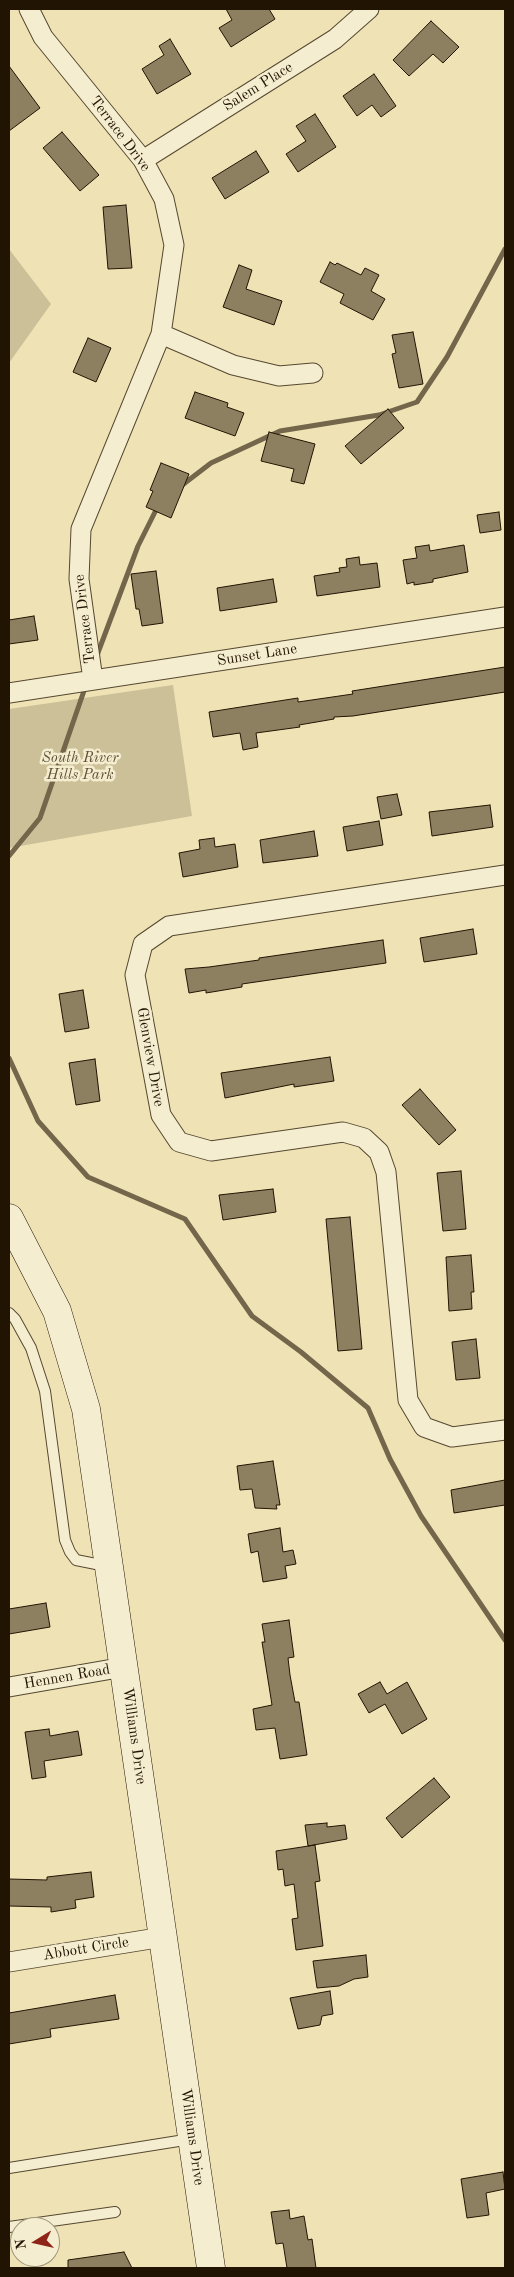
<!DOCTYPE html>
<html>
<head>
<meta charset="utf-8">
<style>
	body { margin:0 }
	#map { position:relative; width:514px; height:2277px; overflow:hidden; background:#efe3b6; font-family:"Old Standard TT",serif }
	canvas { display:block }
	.frame { position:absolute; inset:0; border:10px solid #221403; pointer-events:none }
	.north { position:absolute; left:10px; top:2217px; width:50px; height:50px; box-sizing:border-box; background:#f5edd0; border:1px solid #a1967e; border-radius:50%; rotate:261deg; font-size:14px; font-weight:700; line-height:20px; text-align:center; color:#221403 }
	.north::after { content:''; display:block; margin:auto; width:18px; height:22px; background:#8f2418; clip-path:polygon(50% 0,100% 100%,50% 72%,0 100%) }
</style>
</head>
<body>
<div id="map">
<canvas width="514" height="2277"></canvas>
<div class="frame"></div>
<div class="north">N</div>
</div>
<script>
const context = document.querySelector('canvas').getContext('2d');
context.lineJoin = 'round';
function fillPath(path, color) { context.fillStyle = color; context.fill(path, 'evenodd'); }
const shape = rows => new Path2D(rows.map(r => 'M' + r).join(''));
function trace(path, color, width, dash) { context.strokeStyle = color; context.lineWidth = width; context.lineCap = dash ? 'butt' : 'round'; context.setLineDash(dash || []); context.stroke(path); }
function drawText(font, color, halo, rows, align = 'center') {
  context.font = font + ' "Old Standard TT",serif'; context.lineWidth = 5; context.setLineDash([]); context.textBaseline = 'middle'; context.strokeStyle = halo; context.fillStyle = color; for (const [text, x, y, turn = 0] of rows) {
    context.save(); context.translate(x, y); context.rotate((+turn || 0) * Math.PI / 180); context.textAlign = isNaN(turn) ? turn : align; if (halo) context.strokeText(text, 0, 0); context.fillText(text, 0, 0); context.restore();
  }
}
fillPath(shape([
	[9,249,51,304,9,363],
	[173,685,192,816,9,848,9,709]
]), '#ccc098');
trace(shape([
	[181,486,211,463,280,431,379,415,417,402,447,357,505,249],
	[96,658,138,546,158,506],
	[9,856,40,818,86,685],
	[9,1058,38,1121,88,1177,185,1219,252,1316,301,1352,368,1408,390,1459,421,1516,505,1640]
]), '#73664a', 5);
const building = shape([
	[226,9,269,9,275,19,231,47,219,28,232,20,226,9],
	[431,21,459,47,443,63,433,54,409,76,393,60,431,21],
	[170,39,191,74,157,94,142,69,164,55,159,46,170,39],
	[9,66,40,108,9,131,9,66],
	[374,74,396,106,381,117,372,105,357,116,343,96,374,74],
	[315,114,336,147,298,172,286,154,306,141,296,126,315,114],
	[62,132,99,175,80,191,43,148,62,132],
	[256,151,269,172,225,199,212,178,256,151],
	[126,205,132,268,108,269,103,207,126,205],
	[330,262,335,265,337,263,361,275,365,268,379,275,371,291,385,299,373,320,340,303,344,294,320,282,330,262],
	[239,265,252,270,246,289,282,301,274,325,223,307,239,265],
	[413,332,423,384,399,388,392,354,396,353,392,335,413,332],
	[88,338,111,348,96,382,73,372,88,338],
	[195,392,228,403,227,407,244,413,235,436,185,418,195,392],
	[388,409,404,428,361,464,345,446,388,409],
	[269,432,315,444,304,484,291,481,294,469,261,461,269,432],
	[161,463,189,474,171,518,146,507,153,491,150,490,161,463],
	[499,512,501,530,480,533,477,515,499,512],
	[429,545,430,551,464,545,468,572,433,579,433,582,414,585,414,582,407,584,403,560,417,558,415,547,429,545],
	[359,557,360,565,377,563,380,587,317,596,314,576,340,572,339,568,347,567,346,559,359,557],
	[156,571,163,623,142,626,139,609,136,609,131,574,156,571],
	[273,579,277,602,220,611,217,588,273,579],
	[34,616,38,640,9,644,9,620,34,616],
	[505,667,505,692,353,716,334,717,334,719,299,725,300,727,256,733,258,747,243,750,240,733,213,737,209,712,298,698,298,702,353,694,352,691,505,667],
	[397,794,402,815,381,819,377,797,397,794],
	[490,805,493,827,432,836,429,812,490,805],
	[379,821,383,845,347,851,343,827,379,821],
	[314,831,318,856,263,863,260,840,314,831],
	[214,838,215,847,235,844,238,867,183,877,179,853,200,849,199,840,214,838],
	[473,929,477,954,424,962,420,938,473,929],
	[383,940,386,963,242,984,242,987,206,993,206,990,189,993,185,969,209,967,259,960,259,958,383,940],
	[83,990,89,1028,65,1032,59,994,83,990],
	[330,1057,334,1081,294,1087,294,1084,225,1098,221,1073,330,1057],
	[95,1059,100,1101,76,1105,69,1063,95,1059],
	[420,1089,456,1130,439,1145,402,1105,420,1089],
	[461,1171,466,1229,443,1231,437,1173,461,1171],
	[273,1189,276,1212,223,1220,219,1195,273,1189],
	[350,1217,362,1349,338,1351,326,1219,350,1217],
	[471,1255,474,1292,471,1292,472,1309,449,1311,446,1257,471,1255],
	[476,1339,480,1378,456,1380,452,1342,476,1339],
	[273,1461,280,1505,276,1505,277,1509,255,1508,252,1489,240,1490,237,1466,273,1461],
	[505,1480,505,1505,454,1513,451,1490,505,1480],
	[280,1528,283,1552,293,1550,296,1564,285,1566,287,1578,263,1582,258,1551,251,1553,248,1534,280,1528],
	[46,1603,50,1627,9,1634,9,1609,46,1603],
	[289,1620,294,1657,288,1658,290,1675,295,1702,299,1702,307,1755,280,1759,275,1728,256,1730,253,1709,272,1705,262,1642,265,1642,262,1624,289,1620],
	[380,1682,387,1694,407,1682,427,1719,402,1734,385,1704,369,1713,358,1694,380,1682],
	[49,1729,50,1736,78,1731,82,1755,44,1761,46,1777,32,1779,25,1732,49,1729],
	[434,1778,450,1797,402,1838,386,1818,434,1778],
	[327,1823,327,1827,345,1825,347,1839,308,1846,305,1825,327,1823],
	[315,1845,320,1881,315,1882,323,1946,296,1950,292,1919,298,1918,294,1884,285,1886,283,1869,278,1870,276,1851,315,1845],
	[91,1872,94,1897,75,1900,76,1908,51,1912,51,1907,9,1906,9,1879,47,1880,47,1877,91,1872],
	[366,1955,368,1977,354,1979,339,1986,317,1988,313,1961,366,1955],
	[330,1991,333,2014,322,2016,320,2025,298,2029,290,1998,330,1991],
	[115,1995,119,2019,50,2029,51,2037,9,2044,9,2013,115,1995],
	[503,2172,505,2189,486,2193,489,2215,467,2218,461,2179,503,2172],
	[289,2210,290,2219,304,2216,308,2240,312,2239,316,2268,287,2268,283,2243,276,2244,271,2212,289,2210],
	[124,2252,132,2268,68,2268,68,2260,124,2252]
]);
fillPath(building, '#8d8060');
trace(building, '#221403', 1);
const service = shape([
	[9,1313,15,1319,31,1348,45,1391,65,1540,70,1552,76,1560,106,1566],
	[9,2168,191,2139],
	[9,2227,115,2212]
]);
const minor = shape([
	[29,9,43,37,143,160,164,199,174,245,161,334,81,529,79,579,93,680],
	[143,160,335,39,369,9],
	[161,334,233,365,279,376,313,373],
	[9,693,505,617],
	[505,875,169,926,143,944,135,975,161,1115,179,1142,211,1151,343,1132,364,1138,379,1152,386,1172,408,1400,424,1427,452,1437,505,1430],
	[9,1687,124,1667],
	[9,1962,163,1937]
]);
const secondary = shape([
	[9,1218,57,1311,86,1409,211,2268]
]);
trace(service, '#554830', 12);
trace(minor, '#554830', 21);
trace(secondary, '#221403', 29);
trace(service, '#f5edd0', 10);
trace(minor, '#f5edd0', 19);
trace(secondary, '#f5edd0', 28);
drawText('15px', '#221403', '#f5edd0', [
	["Salem Place",258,87,-32],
	["Terrace Drive",120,134,53],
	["Terrace Drive",85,619,-97],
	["Sunset Lane",257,655,-9],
	["Glenview Drive",150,1057,80],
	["Hennen Road",67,1677,-10],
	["Williams Drive",134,1736,82],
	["Abbott Circle",86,1949,-9],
	["Williams Drive",192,2137,82]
]);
drawText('italic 15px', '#5e5037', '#f5edd0', [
	["South River",80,758],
	["Hills Park",80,775]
]);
</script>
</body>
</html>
